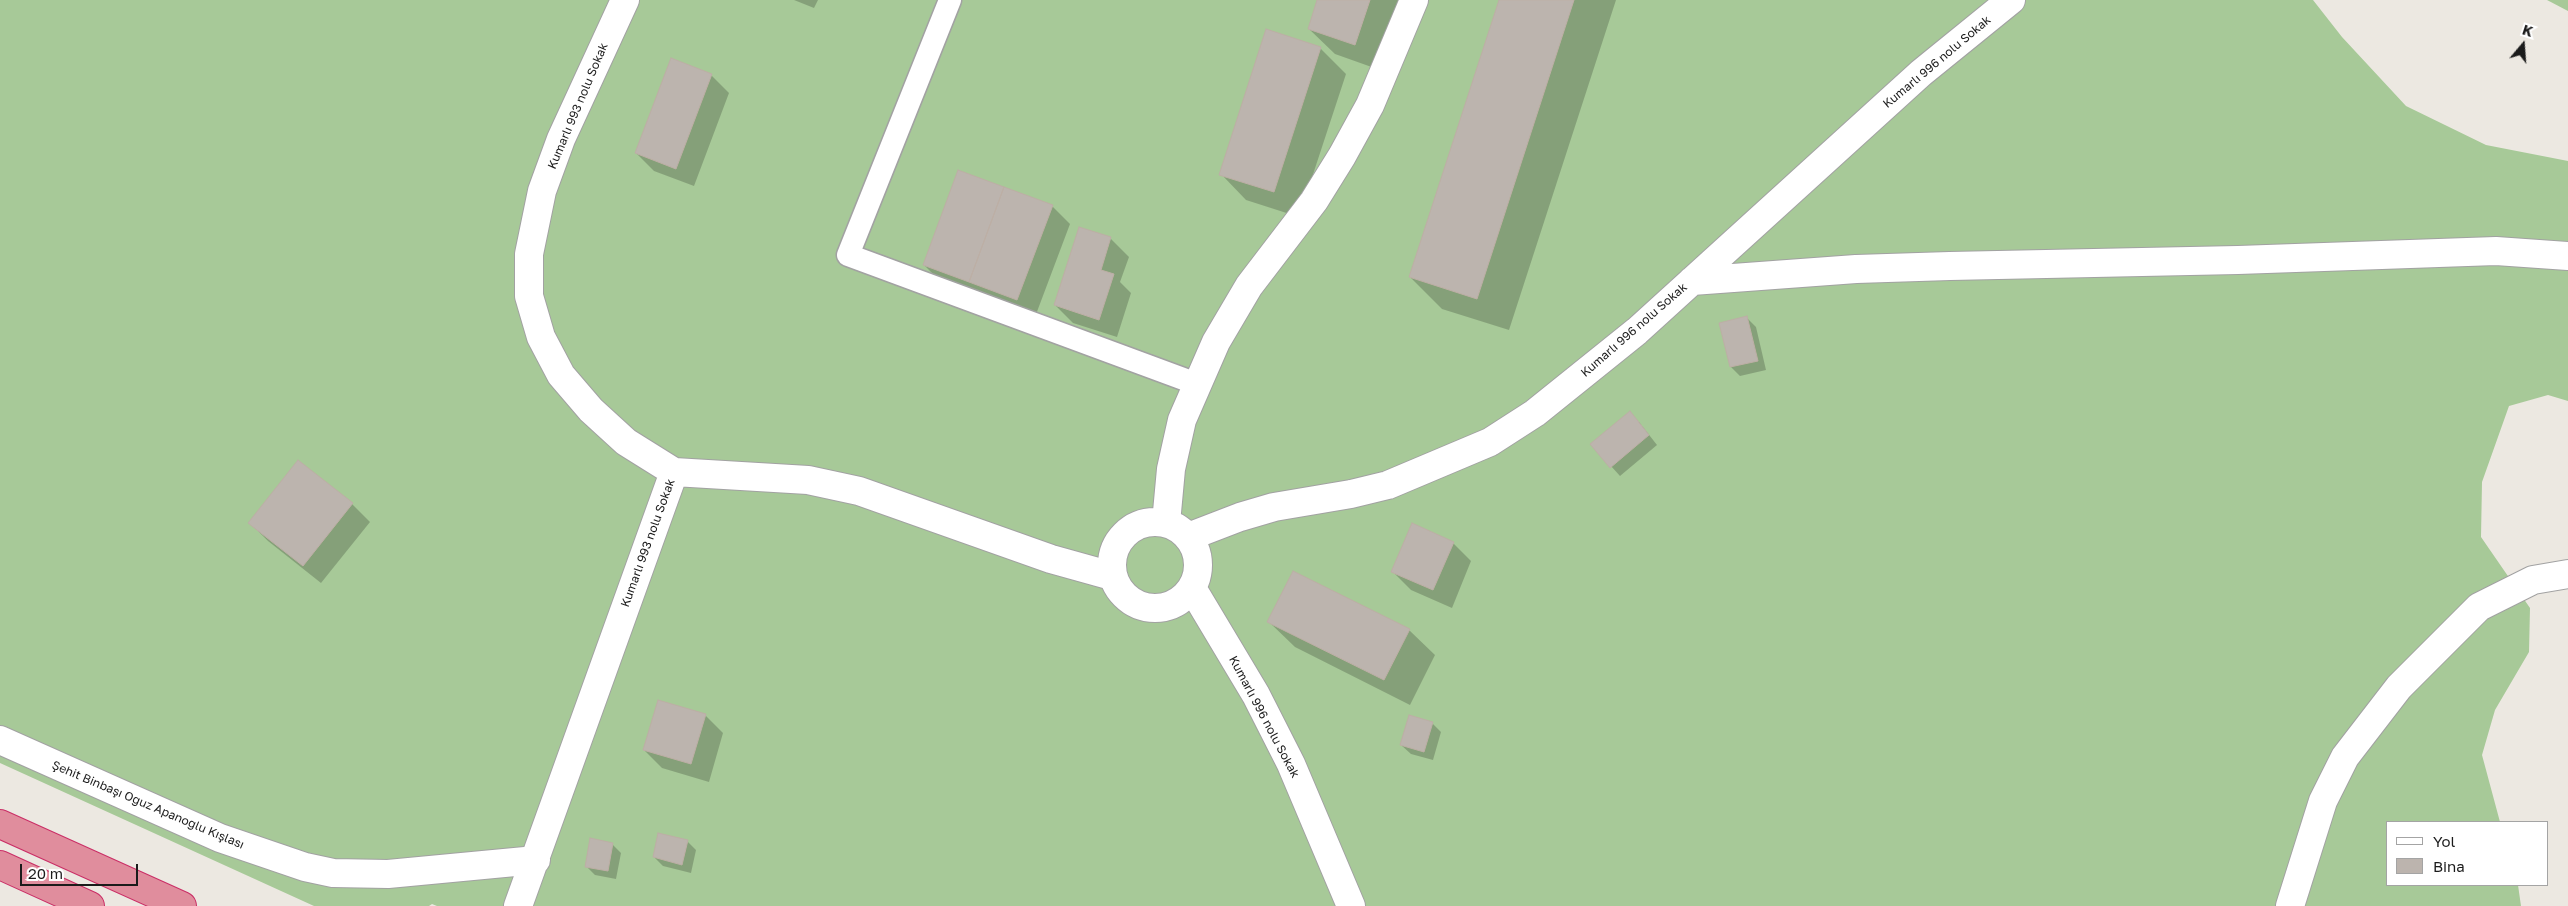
<!DOCTYPE html>
<html>
<head>
<meta charset="utf-8">
<style>
	body { margin:0 }
	#map { position:relative; width:2568px; height:906px; overflow:hidden; background:#ece8e1; font-family:"Golos Text",sans-serif }
	canvas { display:block }
	.legend { position:absolute; left:2386px; top:821px; width:162px; height:65px; box-sizing:border-box; background:#fff; border:1px solid #a4a4a4; margin:0; padding:6px 9px; list-style:none; font-size:15px; color:#1b1b1b }
	.legend li { display:flex; align-items:center; gap:10px; height:25px }
	.legend b { width:25px; border:1px solid #a4a4a4 }
	.north { position:absolute; left:2498px; top:20px; width:50px; height:50px; -webkit-text-stroke:4px #fff; paint-order:stroke; rotate:18deg; font-size:14px; font-weight:700; line-height:20px; text-align:center; color:#1b1b1b }
	.north::after { content:''; display:block; margin:auto; width:18px; height:22px; background:#1b1b1b; clip-path:polygon(50% 0,100% 100%,50% 72%,0 100%) }
	.scale { position:absolute; left:20px; top:864px; width:118px; height:22px; box-sizing:border-box; border:2px solid #1b1b1b; border-top:0; padding-left:6px; font-size:15px; line-height:18px; white-space:nowrap; color:#1b1b1b; -webkit-text-stroke:4px #fff; paint-order:stroke }
</style>
</head>
<body>
<div id="map">
<canvas width="2568" height="906"></canvas>
<ul class="legend">
<li><b style="height:6px;background:#fff"></b>Yol</li>
<li><b style="height:14px;background:#bcb4ae"></b>Bina</li>
</ul>
<div class="north">K</div>
<div class="scale">20 m</div>
</div>
<script>
const context = document.querySelector('canvas').getContext('2d');
context.lineJoin = 'round';
function fillPath(path, color) { context.fillStyle = color; context.fill(path, 'evenodd'); }
const shape = rows => new Path2D(rows.map(r => 'M' + r).join(''));
function trace(path, color, width, dash) { context.strokeStyle = color; context.lineWidth = width; context.lineCap = dash ? 'butt' : 'round'; context.setLineDash(dash || []); context.stroke(path); }
function drawText(font, color, halo, rows, align = 'center') {
  context.font = font + ' "Golos Text",sans-serif'; context.lineWidth = 4.5; context.setLineDash([]); context.textBaseline = 'middle'; context.strokeStyle = halo; context.fillStyle = color; for (const [text, x, y, turn = 0] of rows) {
    context.save(); context.translate(x, y); context.rotate((+turn || 0) * Math.PI / 180); context.textAlign = isNaN(turn) ? turn : align; if (halo) context.strokeText(text, 0, 0); context.fillText(text, 0, 0); context.restore();
  }
}
fillPath(shape([
	[0,0,2313,0,2342,37,2406,106,2486,145,2568,161,2568,401,2548,395,2509,406,2482,482,2481,537,2530,608,2529,652,2495,710,2482,755,2500,822,2387,822,2387,885,2518,885,2521,906,437,906,432,904,429,906,314,906,0,763],
	[2547,0,2568,0,2568,11]
]), '#a7c998');
fillPath(shape([
	[794,0,818,0,814,8],
	[1319,0,1404,0,1380,70,1335,54,1309,29],
	[1500,0,1616,0,1509,330,1442,309,1410,277],
	[1320,48,1346,74,1299,217,1246,200,1221,174],
	[711,75,729,93,694,186,654,171,636,153],
	[1052,206,1070,224,1035,317,942,283,924,265],
	[1110,238,1129,257,1120,282,1131,293,1117,337,1073,323,1055,305],
	[1747,318,1756,327,1766,370,1740,376,1731,367],
	[1639,422,1657,445,1620,476,1592,445],
	[352,504,370,522,321,583,268,541,250,523],
	[1453,543,1471,561,1452,608,1411,590,1393,572],
	[1269,622,1409,630,1435,655,1410,705,1295,647],
	[705,715,723,733,709,782,662,768,644,750],
	[1432,723,1441,732,1433,760,1411,754,1401,745],
	[687,841,696,850,691,873,663,866,654,857],
	[612,844,621,853,616,879,595,875,586,866]
]), '#0003');
const building = shape([
	[1317,0,1370,0,1355,45,1308,29,1317,0],
	[1499,0,1574,0,1477,299,1409,277,1499,0],
	[1266,29,1321,47,1274,192,1219,175,1266,29],
	[671,58,712,74,676,169,635,153,671,58],
	[958,170,1004,187,969,282,923,265,958,170],
	[1004,187,1053,205,1017,300,969,282,1004,187],
	[1079,227,1111,237,1101,270,1114,274,1099,320,1054,305,1079,227],
	[1747,316,1758,361,1730,367,1719,323,1747,316],
	[1630,411,1649,435,1610,468,1590,444,1630,411],
	[298,460,353,503,303,566,248,523,298,460],
	[1412,523,1454,542,1433,590,1391,572,1412,523],
	[1293,571,1410,629,1384,680,1267,622,1293,571],
	[658,700,706,714,691,764,643,750,658,700],
	[1409,715,1433,722,1424,752,1400,745,1409,715],
	[658,833,688,840,682,865,653,857,658,833],
	[590,838,613,843,608,871,585,867,590,838]
]);
fillPath(building, '#bcb4ae');
trace(building, '#bdafa5', 1);
const lane = shape([
	[950,0,848,255,1197,384]
]);
const street = shape([
	[1692,281,1856,269,1950,266,2238,260,2496,251,2568,256],
	[674,472,808,480,859,491,1051,559,1112,576],
	'1112 565a43 43 0 1 1 86 0a43 43 0 1 1-86 0Z',
	[1166,523,1171,469,1182,420,1216,342,1249,286,1314,201,1342,156,1370,105,1414,0],
	[1188,537,1240,517,1274,507,1351,494,1388,485,1490,442,1535,413,1637,331,1921,73,2011,0],
	[1192,588,1256,695,1291,764,1351,906],
	[0,740,220,838,305,867,333,873,388,874,536,860],
	[518,906,674,472,626,442,591,410,561,375,541,337,529,296,529,254,542,191,561,139,625,0],
	[2290,906,2323,801,2345,757,2399,687,2479,607,2533,580,2568,574]
]);
const highway = shape([
	[0,824,182,906],
	[0,865,90,906]
]);
trace(lane, '#a2a2a2', 25);
trace(street, '#a2a2a2', 30);
trace(highway, '#ca2e66', 30);
trace(lane, '#fff', 22);
trace(street, '#fff', 28);
trace(highway, '#e08d9d', 28);
drawText('12px', '#1b1b1b', '#fff', [
	["Kumarlı 996 nolu Sokak",1937,62,-40],
	["Kumarlı 993 nolu Sokak",578,106,-67],
	["Kumarlı 996 nolu Sokak",1634,330,-41],
	["Kumarlı 993 nolu Sokak",648,543,-70],
	["Kumarlı 996 nolu Sokak",1264,717,62],
	["Şehit Binbaşı Oğuz Apanoğlu Kışlası",148,805,23]
]);
</script>
</body>
</html>
